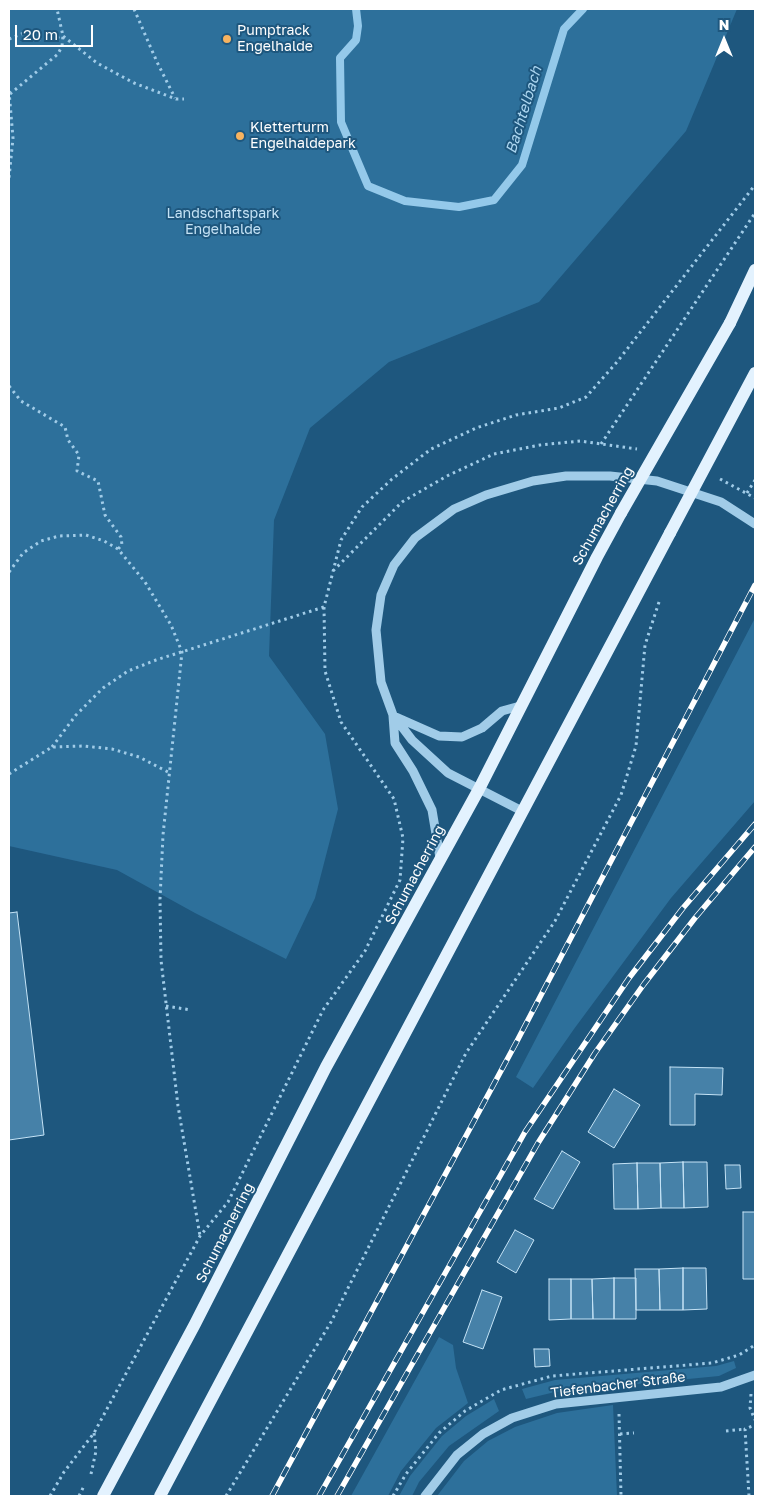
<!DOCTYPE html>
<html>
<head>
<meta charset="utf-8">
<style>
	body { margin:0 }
	#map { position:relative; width:764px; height:1505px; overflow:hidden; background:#1e577e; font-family:"Golos Text",sans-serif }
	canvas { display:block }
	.frame { position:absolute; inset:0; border:10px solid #fff; pointer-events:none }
	.north { position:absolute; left:699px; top:15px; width:50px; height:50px; -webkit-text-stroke:4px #1e577e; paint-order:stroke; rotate:0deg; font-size:14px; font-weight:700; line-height:20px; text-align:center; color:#fff }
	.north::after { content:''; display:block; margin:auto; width:18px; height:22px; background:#fff; clip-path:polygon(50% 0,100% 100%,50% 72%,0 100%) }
	.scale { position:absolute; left:15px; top:25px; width:78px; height:22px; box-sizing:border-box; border:2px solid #fff; border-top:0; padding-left:6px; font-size:15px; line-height:18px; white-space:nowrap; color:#fff; -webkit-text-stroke:4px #1e577e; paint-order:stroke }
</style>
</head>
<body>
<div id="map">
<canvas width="764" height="1505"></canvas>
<div class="frame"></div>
<div class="north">N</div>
<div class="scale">20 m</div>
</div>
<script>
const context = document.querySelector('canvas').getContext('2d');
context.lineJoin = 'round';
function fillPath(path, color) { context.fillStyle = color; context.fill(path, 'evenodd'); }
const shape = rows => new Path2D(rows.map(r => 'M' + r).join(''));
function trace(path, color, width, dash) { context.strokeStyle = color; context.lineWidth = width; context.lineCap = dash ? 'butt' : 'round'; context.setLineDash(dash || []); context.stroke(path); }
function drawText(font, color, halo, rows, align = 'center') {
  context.font = font + ' "Golos Text",sans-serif'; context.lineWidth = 4; context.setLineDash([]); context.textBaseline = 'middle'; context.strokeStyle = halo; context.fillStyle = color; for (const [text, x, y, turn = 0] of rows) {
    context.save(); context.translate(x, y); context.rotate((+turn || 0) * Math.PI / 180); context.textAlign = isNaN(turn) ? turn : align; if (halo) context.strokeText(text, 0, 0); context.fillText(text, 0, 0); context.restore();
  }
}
fillPath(shape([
	[9,9,737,9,686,131,539,302,389,362,310,428,274,520,269,656,325,734,338,809,315,898,286,959,195,913,117,870,9,846],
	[755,618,755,801,671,898,574,1029,533,1088,516,1077],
	[439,1337,453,1345,456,1368,468,1403,436,1428,401,1471,388,1496,351,1496],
	[734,1361,736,1368,719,1376,555,1392,526,1399,522,1389,555,1380,716,1366],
	[494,1399,499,1411,449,1446,419,1482,412,1496,399,1496,410,1476,442,1436,466,1416],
	[613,1405,617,1496,437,1496,464,1461,488,1441,515,1427,557,1413]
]), '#2d709b');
trace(shape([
	[356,9,358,26,356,40,340,58,341,122,368,186,405,201,459,207,494,200,522,165,564,29,583,9]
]), '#94c9ea', 8);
const building = shape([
	[17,912,44,1135,9,1140,9,913,17,912],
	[670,1067,723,1068,722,1095,695,1094,695,1125,670,1125,670,1067],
	[614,1089,640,1105,614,1148,588,1132,614,1089],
	[562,1151,580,1162,553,1209,534,1199,562,1151],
	[683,1162,707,1162,708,1207,684,1208,683,1162],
	[683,1162,684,1208,661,1208,660,1163,683,1162],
	[637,1163,660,1163,661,1208,638,1209,637,1163],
	[637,1163,638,1209,614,1209,613,1164,637,1163],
	[725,1165,740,1165,741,1188,726,1189,725,1165],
	[743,1212,755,1212,755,1279,743,1279,743,1212],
	[515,1230,534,1240,516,1273,497,1262,515,1230],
	[683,1268,706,1268,707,1309,683,1310,683,1268],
	[683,1268,683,1310,660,1310,659,1269,683,1268],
	[635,1269,659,1269,660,1310,636,1310,635,1269],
	[614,1278,636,1278,636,1319,614,1319,614,1278],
	[614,1278,614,1319,593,1319,592,1279,614,1278],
	[549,1279,571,1279,571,1319,549,1320,549,1279],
	[571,1279,592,1279,593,1319,571,1319,571,1279],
	[482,1290,502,1297,483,1349,463,1342,482,1290],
	[534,1349,549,1349,550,1366,535,1367,534,1349]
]);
fillPath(building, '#4681a8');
trace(building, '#c5e3f6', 1);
trace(shape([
	[134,9,157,62,175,98],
	[9,39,26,32,43,41,63,36,97,63,134,83,176,99,184,99],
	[9,91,13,138,9,178],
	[10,94,58,54,62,46,63,36,57,9],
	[9,386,21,401,65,427,68,440,79,455,77,471,98,481,105,515,121,537,122,545,118,549],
	[601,444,755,213],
	[720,479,755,498],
	[747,493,755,480],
	[333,571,402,502,447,476,494,454,540,445,580,441,637,449],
	[9,572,23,553,41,541,59,536,86,535,104,541,118,549,145,582,171,625,182,652,163,835,160,899,161,960,178,1106,200,1236],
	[52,747,76,715,103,688,128,671,156,660,324,607],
	[9,774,52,747,84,746,112,749,139,757,170,773],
	[166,1006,191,1010],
	[751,1394,750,1408,755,1420],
	[619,1414,621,1496],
	[726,1431,745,1429],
	[620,1434,634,1433],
	[91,1474,96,1451,94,1433],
	[50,1496,64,1472,94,1433,200,1236,228,1202,323,1010,365,951,400,880,403,838,394,799,341,722,325,671,324,607,341,540,362,507,392,479,431,449,476,428,516,415,559,408,586,397,617,362,755,185],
	[79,1496,84,1486],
	[226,1496,331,1322,466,1053,555,921,621,795,636,746,645,645,660,599],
	[393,1496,406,1474,439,1433,465,1411,501,1390,552,1376,712,1363,739,1355,755,1345],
	[749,1496,745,1429,755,1425]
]), '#a1cce8', 3, [2.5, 4]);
trace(shape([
	[393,716,395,743,413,771,432,810,440,858],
	[396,717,439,736,462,737,482,728,502,711,520,706],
	[522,811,448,773,412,740,393,715,381,682,376,630,381,595,394,565,415,538,454,509,486,495,533,481,566,476,610,476,657,481,721,502,755,524],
	[425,1496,457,1455,483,1434,512,1418,556,1404,721,1387,755,1375]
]), '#a1cce8', 9);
trace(shape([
	[730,323,755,270],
	[103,1496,195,1324,326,1067,479,789,597,557,621,513],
	[160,1496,670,533]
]), '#e3f2fe', 12);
const rail = shape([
	[272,1496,516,1043,755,585],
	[319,1496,525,1132,629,978,683,908,755,824],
	[337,1496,538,1143,595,1053,644,984,695,918,755,847]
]);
trace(rail, '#fff', 5.5);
trace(rail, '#1e577e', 4, [11]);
trace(shape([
	[621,513,730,323],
	[670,533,755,373]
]), '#e3f2fe', 12);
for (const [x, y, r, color] of [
	[227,39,5,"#f7b360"],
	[240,136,5,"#f7b360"]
]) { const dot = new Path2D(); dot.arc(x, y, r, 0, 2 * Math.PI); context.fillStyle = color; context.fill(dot); trace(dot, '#1e577e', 2); }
drawText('14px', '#fff', '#1e577e', [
	["Pumptrack",237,31],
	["Engelhalde",237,47],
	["Kletterturm",250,128],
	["Engelhaldepark",250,144]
], 'left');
drawText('14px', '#c5e3f6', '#1e577e', [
	["Landschaftspark",223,214],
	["Engelhalde",223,230]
]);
drawText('14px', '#fff', '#1e577e', [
	["Schumacherring",603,516,-61],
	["Schumacherring",415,875,-62],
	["Schumacherring",225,1233,-63],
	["Tiefenbacher Straße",618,1385,-7]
]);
drawText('italic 15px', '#acd6f0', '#1e577e', [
	["Bachtelbach",524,110,-73]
]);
</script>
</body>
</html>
